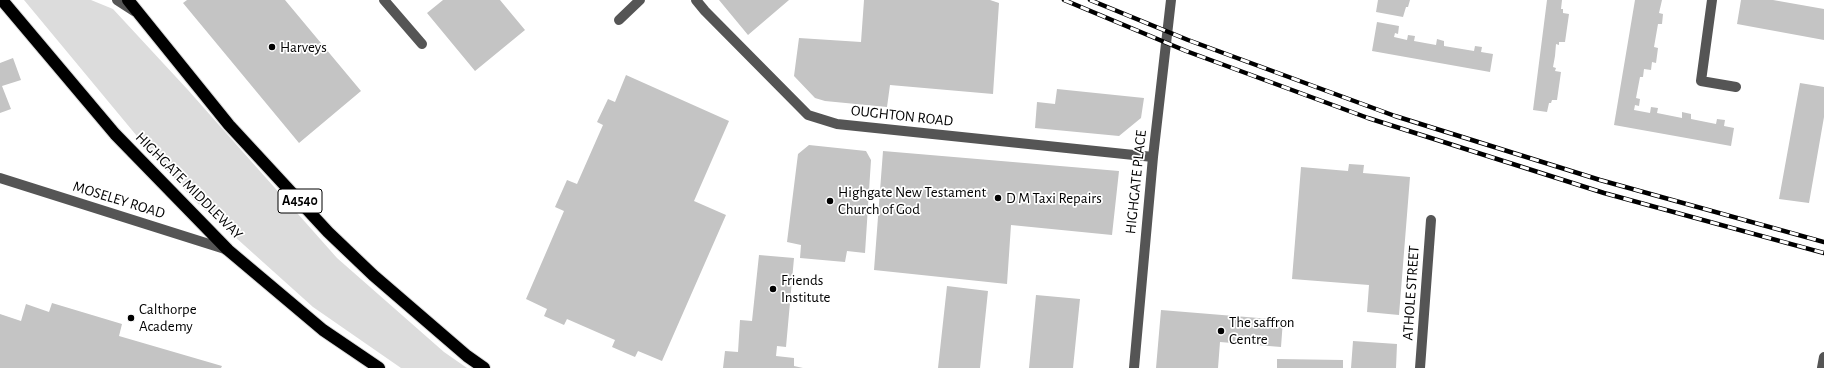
<!DOCTYPE html>
<html>
<head>
<meta charset="utf-8">
<style>
	body { margin:0 }
	canvas { display:block; background:#fff }
</style>
</head>
<body>
<canvas width="1824" height="368"></canvas>
<script>
const context = document.querySelector('canvas').getContext('2d');
context.lineJoin = 'round';
function fillPath(path, color) { context.fillStyle = color; context.fill(path, 'evenodd'); }
const shape = rows => new Path2D(rows.map(r => 'M' + r).join(''));
function trace(path, color, width, dash) { context.strokeStyle = color; context.lineWidth = width; context.lineCap = dash ? 'butt' : 'round'; context.setLineDash(dash || []); context.stroke(path); }
function drawText(font, color, halo, rows, align = 'center') {
  context.font = font + ' "Alegreya Sans",sans-serif'; context.lineWidth = 3.5; context.setLineDash([]); context.textBaseline = 'middle'; context.strokeStyle = halo; context.fillStyle = color; for (const [text, x, y, turn = 0] of rows) {
    context.save(); context.translate(x, y); context.rotate((+turn || 0) * Math.PI / 180); context.textAlign = isNaN(turn) ? turn : align; if (halo) context.strokeText(text, 0, 0); context.fillText(text, 0, 0); context.restore();
  }
}
fillPath(shape([
	[24,0,91,0,113,9,188,90,337,258,444,352,467,368,401,368,313,307,195,201,146,147]
]), '#dcdcdc');
fillPath(shape([
	[187,0,285,0,361,91,299,143,183,3],
	[443,0,500,0,525,30,475,71,427,13],
	[719,0,789,0,748,35],
	[864,0,990,0,999,3,993,94,890,85,887,107,825,101,815,98,794,76,799,38,861,42],
	[1378,0,1410,0,1408,7,1406,7,1403,17,1376,12],
	[1547,0,1562,0,1561,9,1563,9,1563,13,1569,14,1565,42,1559,42,1559,45,1556,44,1555,56,1553,67,1556,68,1555,71,1561,72,1557,100,1552,100,1551,103,1549,103,1547,112,1533,110],
	[1635,0,1662,0,1659,13,1663,14,1662,24,1658,24,1654,47,1658,48,1656,63,1652,62,1651,70,1644,69,1643,77,1640,77,1636,98,1640,99,1639,106,1635,105,1634,110,1650,113,1651,107,1658,108,1657,113,1682,118,1682,112,1691,114,1691,119,1716,124,1717,119,1725,120,1724,126,1734,128,1731,146,1614,125],
	[1741,0,1773,0,1824,9,1824,40,1737,24],
	[1377,22,1399,26,1398,34,1395,33,1394,37,1407,40,1408,35,1415,36,1414,41,1436,45,1437,39,1444,41,1444,46,1474,51,1475,46,1482,47,1481,52,1493,54,1490,72,1372,51],
	[13,58,21,80,2,86,11,109,0,113,0,63],
	[626,75,729,121,694,201,726,215,662,361,638,351,635,357,612,347,615,340,567,319,564,325,544,316,547,309,526,299,564,211,555,207,567,180,577,184,603,125,597,122,608,99,615,102],
	[1800,83,1824,87,1824,117,1809,203,1779,199],
	[1057,89,1144,98,1141,118,1119,136,1035,128,1037,102,1055,104],
	[809,145,866,151,871,160,865,253,847,251,845,262,800,258,801,245,787,242,798,154],
	[883,151,1119,171,1112,235,1011,225,1007,284,874,270],
	[1349,164,1364,165,1363,173,1410,177,1399,315,1367,312,1369,285,1292,279,1301,167,1348,171],
	[759,255,794,258,786,347,777,346,776,356,794,358,794,366,803,368,723,368,725,351,738,352,740,320,752,321],
	[947,286,988,291,980,368,938,368],
	[1036,295,1080,299,1073,368,1029,368],
	[52,303,122,324,119,336,222,366,221,368,0,368,0,314,21,321,26,304,49,312],
	[1161,310,1283,320,1281,347,1220,342,1218,368,1156,368],
	[1353,341,1397,344,1396,368,1351,368],
	[1277,359,1343,360,1343,368,1277,368]
]), '#c4c4c4');
const highway = shape([
	[2,0,115,134,228,250,323,330,379,368],
	[128,0,229,125,328,232,373,275,467,356,484,368]
]);
trace(highway, '#dbdbdb', 14);
trace(shape([
	[117,0,134,11],
	[384,0,422,44],
	[696,0,705,11,808,115,837,124,1153,157],
	[1712,0,1701,81,1736,87],
	[619,20,640,0],
	[0,178,228,250],
	[1134,368,1153,157,1171,0],
	[1420,368,1431,220],
	[1822,368,1824,357]
]), '#555', 10);
trace(highway, '#000', 12);
const rail = shape([
	[1064,0,1186,51,1368,118,1604,193,1824,253],
	[1090,0,1188,40,1395,116,1600,180,1824,242]
]);
trace(rail, '#000', 4.5);
trace(rail, '#fff', 3, [9]);
for (const [x, y, r, color] of [
	[272,47,4,"#000"],
	[998,198,4,"#000"],
	[830,201,4,"#000"],
	[773,289,4,"#000"],
	[131,318,4,"#000"],
	[1221,331,4,"#000"]
]) { const dot = new Path2D(); dot.arc(x, y, r, 0, 2 * Math.PI); context.fillStyle = color; context.fill(dot); trace(dot, '#fff', 1.5); }
for (const [x, y, w] of [
	[300,201,44]
]) { const box = new Path2D(); box.roundRect(x - w / 2, y - 12, w, 24, 3); context.fillStyle = '#fff'; context.fill(box); trace(box, '#000', 1); }
drawText('bold 14px', '#000', null, [
	["A4540",300,201]
]);
drawText('15px', '#000', '#fff', [
	["Harveys",280,47],
	["Highgate New Testament",838,192],
	["Church of God",838,209],
	["D M Taxi Repairs",1006,198],
	["Friends",781,280],
	["Institute",781,297],
	["Calthorpe",139,309],
	["Academy",139,326],
	["The saffron",1229,322],
	["Centre",1229,339]
], 'left');
drawText('15px', '#000', '#fff', [
	["OUGHTON ROAD",902,116,6],
	["HIGHGATE PLACE",1136,182,-84],
	["HIGHGATE MIDDLEWAY",189,186,45],
	["MOSELEY ROAD",119,200,17],
	["ATHOLE STREET",1411,293,-86]
]);
</script>
</body>
</html>
